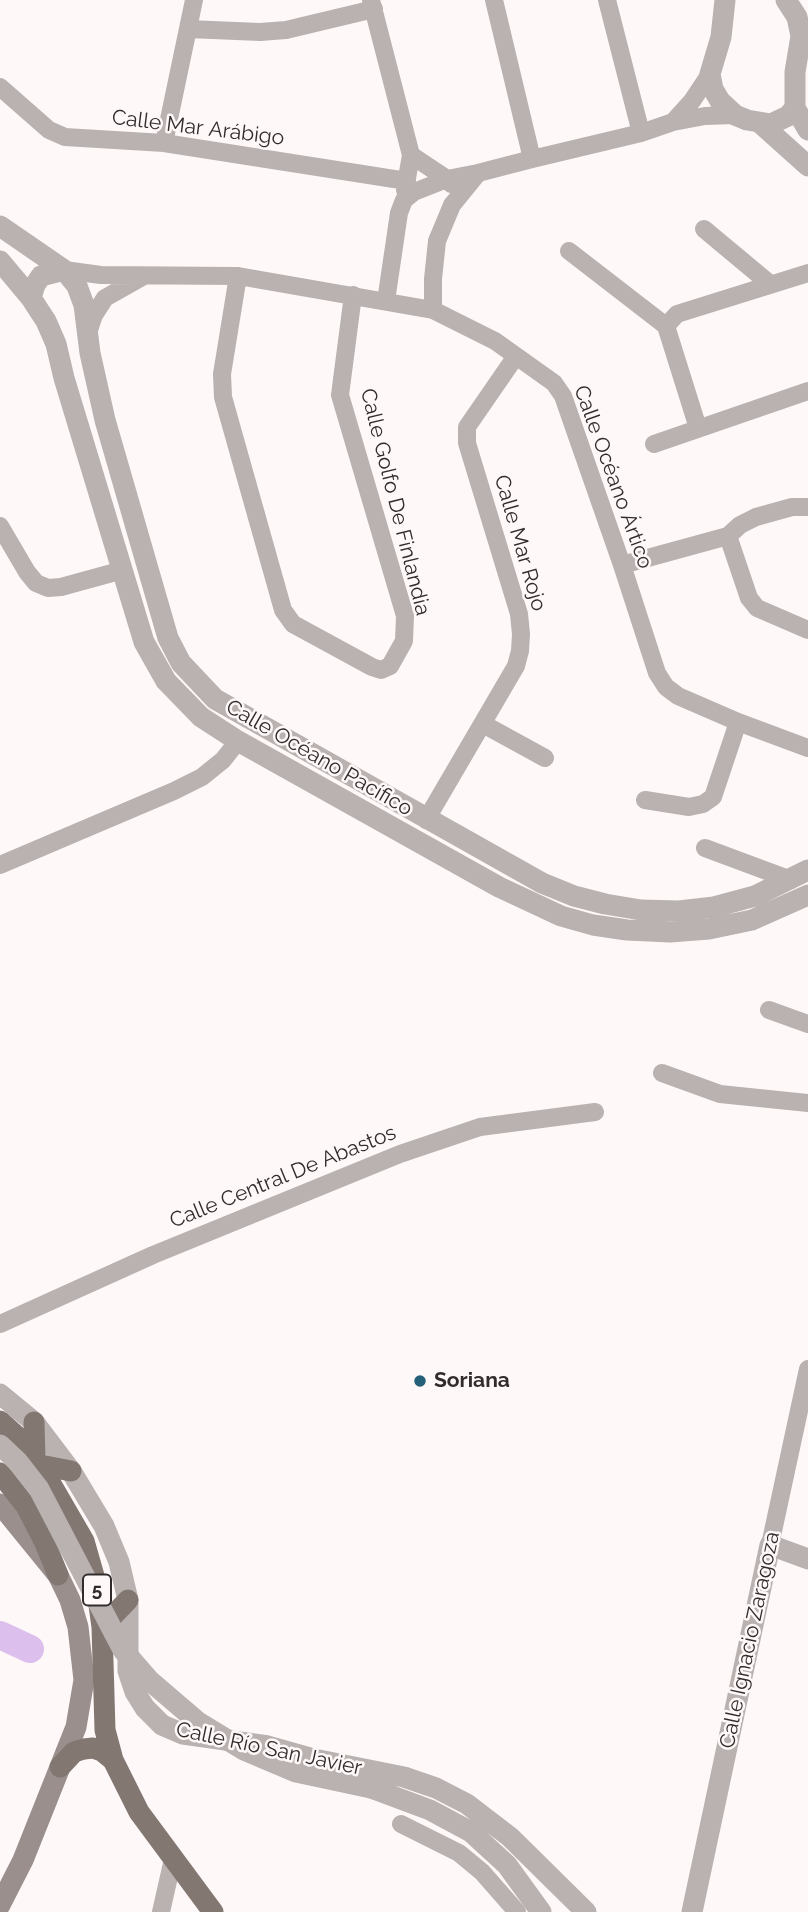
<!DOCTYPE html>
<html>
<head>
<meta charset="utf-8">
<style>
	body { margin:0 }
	canvas { display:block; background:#fff8f8 }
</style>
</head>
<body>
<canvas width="808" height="1912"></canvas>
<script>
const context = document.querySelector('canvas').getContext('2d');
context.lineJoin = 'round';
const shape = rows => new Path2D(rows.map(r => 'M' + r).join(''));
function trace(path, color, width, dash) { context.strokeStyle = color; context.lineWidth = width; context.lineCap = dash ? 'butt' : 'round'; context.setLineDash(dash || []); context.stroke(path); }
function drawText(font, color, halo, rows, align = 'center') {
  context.font = font + ' Raleway,sans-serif'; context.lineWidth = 5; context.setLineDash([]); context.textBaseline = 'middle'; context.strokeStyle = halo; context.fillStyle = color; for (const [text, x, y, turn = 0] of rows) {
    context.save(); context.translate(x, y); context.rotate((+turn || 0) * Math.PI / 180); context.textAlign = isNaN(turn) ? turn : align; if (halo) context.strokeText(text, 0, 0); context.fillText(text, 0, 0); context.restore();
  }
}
trace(shape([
	[0,1635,30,1649]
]), '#dcbfed', 28);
trace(shape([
	[371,0,411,155,405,190],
	[494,0,532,159],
	[607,0,641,133],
	[188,29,260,32,286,30,374,9],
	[0,87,49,130,65,137,164,143,407,181],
	[673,122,692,101,710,74],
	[164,143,194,0],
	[411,155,447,179,451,184],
	[478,173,532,159,641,133,673,122,705,116,735,115],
	[704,229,770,284],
	[569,251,666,326],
	[64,270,101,275,238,276,433,310,495,341,554,383,563,396,622,565,657,673,666,687,678,696,738,722,808,748],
	[238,276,222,374,223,397,283,610,293,624,372,667,381,670,390,666,404,641,405,616,340,395,353,295],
	[386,301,399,213,404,200,414,192,447,179,478,173,452,205,437,241,433,279,433,310],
	[666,326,677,314,808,273],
	[666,326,698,428],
	[88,333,94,315,105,298,144,276],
	[654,444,808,391],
	[0,526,27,572,36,583,48,588,61,587,123,570],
	[728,536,749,598,757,608,808,630],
	[622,565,728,536,740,525,756,517,792,507,808,507],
	[483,724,545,758],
	[645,800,689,807,703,804,713,797,738,722],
	[426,820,516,666,520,651,521,634,519,614,467,443,467,427,516,356],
	[705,848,791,880],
	[0,865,174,791,202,777,223,760,238,741],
	[769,1010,808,1024],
	[662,1073,720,1094,808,1103],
	[0,1324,153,1255,400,1154,480,1127,595,1112],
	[770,1545,808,1369],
	[401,1824,459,1853,482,1872,517,1912],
	[161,1912,173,1859]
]), '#b9b2b0', 18);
trace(shape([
	[725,0,721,37,710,74,713,89,720,101,735,115,747,120,771,124,788,116,795,108,795,72,801,36,797,17,786,0],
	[795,108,808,130],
	[760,123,808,166],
	[0,226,64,270,77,286,84,305,90,353,105,420,168,638,181,663,215,699,542,883,574,896,605,904,641,910,679,911,714,907,755,896,808,870],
	[0,261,31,298,46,321,56,344,64,378,144,642,166,681,201,717,238,741,499,887,561,916,593,925,627,930,670,932,709,929,752,920,808,895],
	[31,298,35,285,41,276,64,270],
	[0,1394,34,1422,71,1471,104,1526,119,1562,128,1600,128,1671,135,1692,145,1708,162,1725,183,1734,268,1746,314,1759,404,1777,436,1788,467,1804,510,1837,586,1912],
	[371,1788,430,1810,471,1832,507,1865,541,1912],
	[692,1912,770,1545,808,1559]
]), '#b9b2b0', 21);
trace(shape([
	[0,1504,58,1575,70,1600,78,1627,84,1680,76,1727,23,1860,0,1905]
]), '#9a8f8c', 21);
trace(shape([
	[0,1421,20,1439,40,1465,84,1541,96,1583,102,1627,105,1730,113,1760,139,1812,213,1912],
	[34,1422,35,1459],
	[40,1465,71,1471],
	[0,1473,26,1506,45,1543,58,1575],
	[102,1627,128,1600],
	[60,1767,74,1752,84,1749,93,1748,102,1751,113,1760]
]), '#837772', 21);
trace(shape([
	[0,1445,18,1462,39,1489,123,1650,149,1680,198,1722,244,1750,296,1772,371,1788]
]), '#b9b2b0', 21);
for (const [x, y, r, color] of [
	[420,1381,7,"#246078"]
]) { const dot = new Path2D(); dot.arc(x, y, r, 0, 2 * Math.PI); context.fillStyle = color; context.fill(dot); trace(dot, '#fff8f8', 2.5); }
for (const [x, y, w] of [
	[97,1590,28]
]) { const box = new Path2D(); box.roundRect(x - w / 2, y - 15.5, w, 31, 5); context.fillStyle = '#fff8f8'; context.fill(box); trace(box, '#332c2d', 2); }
drawText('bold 19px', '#332c2d', null, [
	["5",97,1590]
]);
drawText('21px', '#332c2d', '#fff8f8', [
	["Calle Mar Arábigo",198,128,7],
	["Calle Océano Ártico",613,477,70],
	["Calle Golfo De Finlandia",395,502,76],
	["Calle Mar Rojo",520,543,74],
	["Calle Océano Pacífico",319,758,30],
	["Calle Central De Abastos",283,1177,-22],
	["Calle Ignacio Zaragoza",750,1640,-78],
	["Calle Río San Javier",269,1749,12]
]);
drawText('bold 21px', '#332c2d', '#fff8f8', [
	["Soriana",434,1381]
], 'left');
</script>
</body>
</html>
